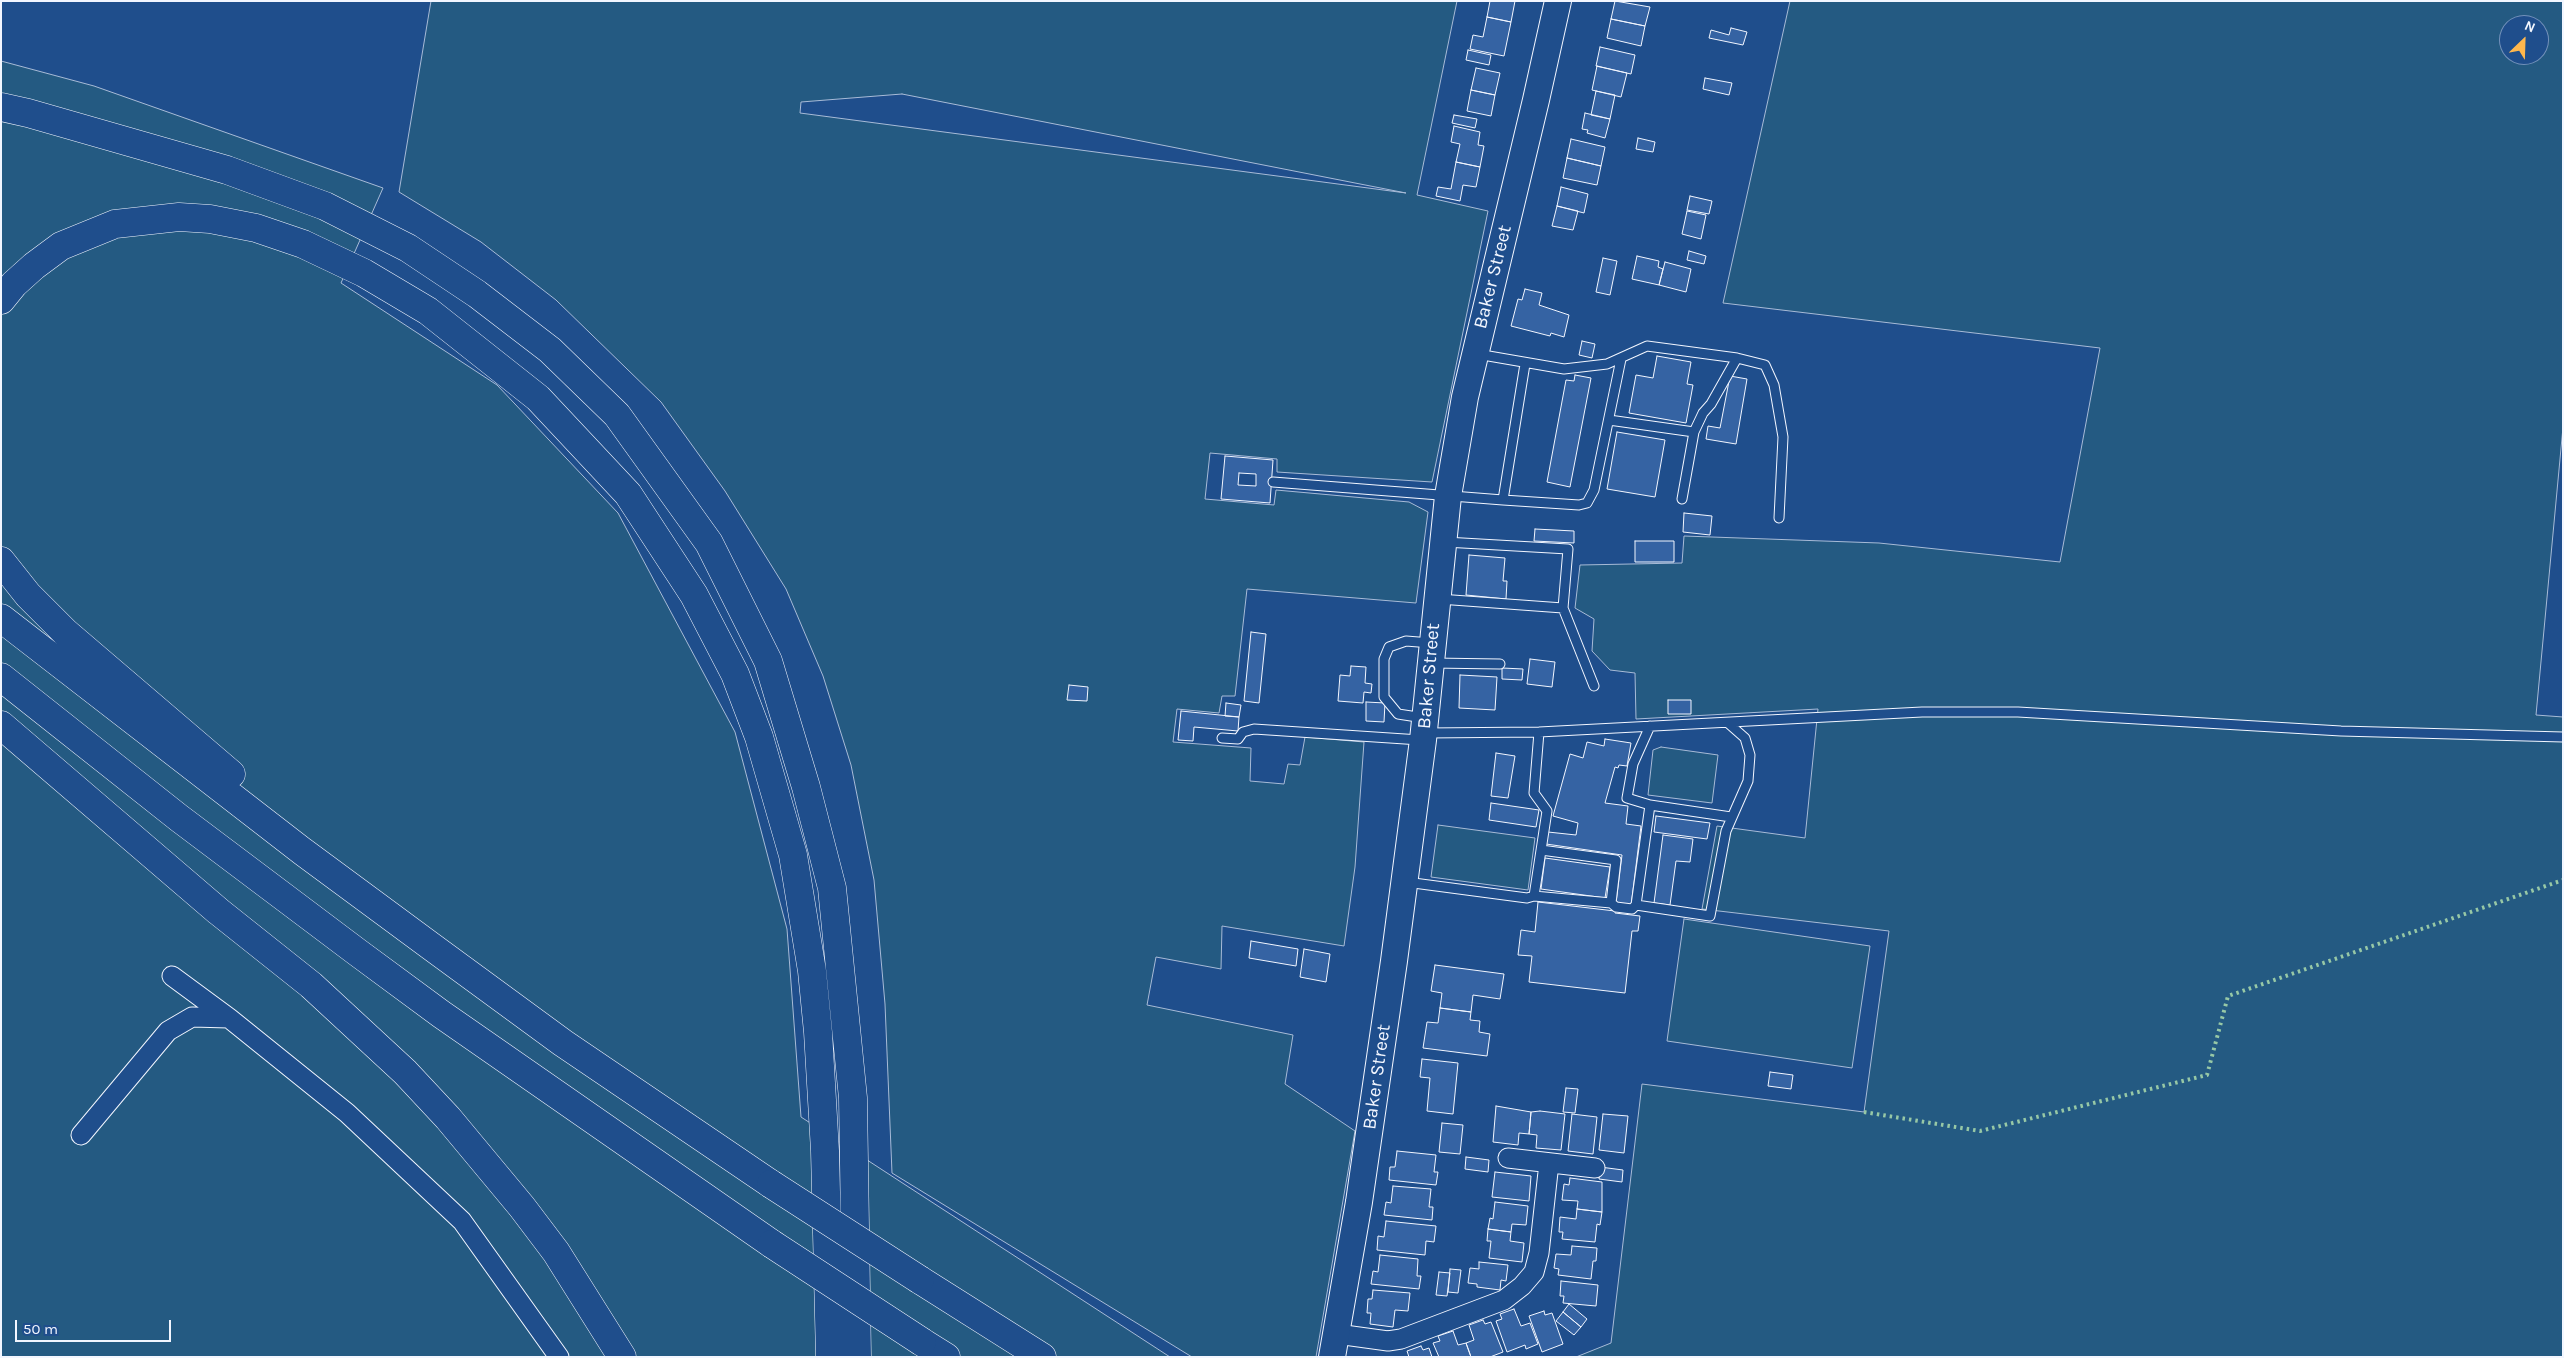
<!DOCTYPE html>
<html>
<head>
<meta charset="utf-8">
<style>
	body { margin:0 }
	#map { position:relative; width:2564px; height:1358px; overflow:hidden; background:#1f4e8c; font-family:Karla,sans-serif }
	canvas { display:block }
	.frame { position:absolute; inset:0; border:2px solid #f2f6ff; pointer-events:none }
	.north { position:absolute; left:2499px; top:15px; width:50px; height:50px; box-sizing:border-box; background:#1f4e8c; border:1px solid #7391ba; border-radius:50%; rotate:24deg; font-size:14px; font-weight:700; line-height:20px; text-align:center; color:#f2f6ff }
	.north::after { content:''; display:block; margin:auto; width:18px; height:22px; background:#ffb74d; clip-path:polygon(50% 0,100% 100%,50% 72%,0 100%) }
	.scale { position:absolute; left:15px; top:1320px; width:156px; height:22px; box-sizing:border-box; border:2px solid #f2f6ff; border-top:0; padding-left:6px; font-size:15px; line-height:18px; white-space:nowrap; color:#f2f6ff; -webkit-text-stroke:4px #1f4e8c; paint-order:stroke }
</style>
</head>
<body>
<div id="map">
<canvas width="2564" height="1358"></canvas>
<div class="frame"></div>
<div class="north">N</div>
<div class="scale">50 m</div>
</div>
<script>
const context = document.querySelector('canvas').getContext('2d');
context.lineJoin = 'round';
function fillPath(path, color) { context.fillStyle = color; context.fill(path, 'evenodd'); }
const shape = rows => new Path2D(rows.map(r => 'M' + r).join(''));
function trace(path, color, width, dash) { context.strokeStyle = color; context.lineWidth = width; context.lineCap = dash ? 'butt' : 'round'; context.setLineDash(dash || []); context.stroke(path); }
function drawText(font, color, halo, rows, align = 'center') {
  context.font = font + ' Karla,sans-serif'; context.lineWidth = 4; context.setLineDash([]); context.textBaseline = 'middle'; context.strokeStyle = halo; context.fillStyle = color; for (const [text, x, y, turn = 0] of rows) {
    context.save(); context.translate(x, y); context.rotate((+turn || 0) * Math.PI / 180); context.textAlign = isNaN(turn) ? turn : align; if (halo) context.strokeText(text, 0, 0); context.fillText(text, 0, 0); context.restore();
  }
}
const green = shape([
	[431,1,1457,1,1417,195,1488,211,1432,482,1277,472,1277,459,1210,453,1205,499,1274,505,1276,490,1409,502,1428,512,1416,603,1247,589,1235,696,1222,696,1219,713,1177,709,1173,742,1251,748,1250,781,1284,784,1288,764,1300,765,1305,737,1364,742,1355,867,1344,946,1222,926,1221,969,1156,957,1147,1005,1293,1035,1285,1084,1355,1131,1316,1357,1192,1357,892,1173,885,1004,874,880,851,765,823,676,786,589,725,491,661,402,556,300,481,242,399,192,431,1],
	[902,94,1406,193,800,113,801,102,902,94],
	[1790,1,2563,1,2563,427,2536,715,2563,717,2563,1357,1576,1357,1611,1343,1642,1084,1864,1112,1889,931,1702,909,1717,826,1805,838,1818,709,1636,719,1635,673,1610,670,1592,651,1594,619,1575,608,1580,565,1682,563,1684,536,1879,543,2060,562,2100,348,1723,303,1790,1],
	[2509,25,2539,25,2539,55,2509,55,2509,25],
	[1,61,94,86,383,188,341,283,497,385,618,513,735,732,787,929,801,1117,1170,1357,1,1357,1,61],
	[1661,747,1718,755,1712,803,1648,795,1653,750,1661,747],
	[1438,825,1535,838,1528,890,1431,877,1438,825],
	[1684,919,1870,946,1852,1068,1667,1041,1684,919]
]);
fillPath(green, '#245a82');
trace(green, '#a8bbd7', 1);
const building = shape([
	[1490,1,1515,1,1511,22,1487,17,1490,1],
	[1615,1,1650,7,1645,26,1611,19,1615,1],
	[1487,17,1511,22,1504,56,1470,49,1473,35,1483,37,1487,17],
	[1611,19,1645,26,1641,46,1607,38,1611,19],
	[1731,28,1747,32,1743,45,1709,38,1711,30,1729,35,1731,28],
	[1600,47,1635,55,1631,74,1596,66,1600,47],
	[1468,50,1491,55,1489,65,1466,60,1468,50],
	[1597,66,1627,73,1621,97,1592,90,1597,66],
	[1476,68,1500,73,1495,95,1471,90,1476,68],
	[1705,78,1732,83,1729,95,1703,89,1705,78],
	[1471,90,1495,95,1491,116,1467,111,1471,90],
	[1596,91,1615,95,1610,119,1591,115,1596,91],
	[1585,113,1610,119,1605,138,1587,133,1588,130,1582,129,1585,113],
	[1454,115,1477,119,1475,128,1452,123,1454,115],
	[1454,126,1480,132,1478,145,1484,146,1480,167,1456,162,1460,144,1451,142,1454,126],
	[1638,138,1655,142,1653,152,1636,149,1638,138],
	[1571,139,1605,147,1601,166,1567,158,1571,139],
	[1567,158,1601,166,1597,185,1563,178,1567,158],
	[1456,162,1480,167,1476,187,1463,185,1460,201,1436,196,1438,187,1451,189,1456,162],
	[1561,187,1588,194,1584,213,1557,206,1561,187],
	[1690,196,1712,201,1709,214,1687,210,1690,196],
	[1557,206,1578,211,1573,230,1552,226,1557,206],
	[1687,211,1706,215,1701,239,1682,234,1687,211],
	[1689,251,1706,256,1704,264,1687,260,1689,251],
	[1637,256,1659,261,1658,267,1663,269,1659,285,1632,279,1637,256],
	[1603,258,1617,261,1610,295,1596,292,1603,258],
	[1665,262,1691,269,1686,292,1659,285,1665,262],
	[1525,289,1542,293,1539,305,1569,315,1564,337,1551,333,1550,336,1511,326,1518,299,1522,300,1525,289],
	[1582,341,1595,344,1592,358,1579,355,1582,341],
	[1657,356,1691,362,1687,384,1693,385,1686,423,1629,413,1636,375,1653,378,1657,356],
	[1575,375,1591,378,1570,487,1547,482,1566,380,1574,381,1575,375],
	[1730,376,1747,379,1736,444,1706,439,1708,426,1720,428,1730,376],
	[1617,432,1665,440,1655,497,1607,489,1617,432],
	[1225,456,1273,460,1270,503,1221,499,1225,456],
	[1239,473,1256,474,1256,486,1238,485,1239,473],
	[1684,513,1712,516,1710,535,1683,532,1684,513],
	[1535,529,1574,531,1574,543,1534,541,1535,529],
	[1635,541,1674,541,1674,562,1635,562,1635,541],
	[1469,555,1505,558,1503,581,1507,581,1506,599,1466,595,1469,555],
	[1251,632,1266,634,1259,703,1244,701,1251,632],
	[1530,659,1555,662,1552,687,1527,684,1530,659],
	[1351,666,1366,667,1365,683,1372,684,1371,693,1364,692,1363,703,1338,701,1340,675,1350,676,1351,666],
	[1502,668,1523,669,1522,680,1502,679,1502,668],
	[1460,675,1497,677,1495,710,1459,708,1460,675],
	[1069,685,1088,687,1087,701,1067,700,1069,685],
	[1668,700,1691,700,1691,714,1668,714,1668,700],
	[1366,702,1385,703,1384,722,1366,721,1366,702],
	[1226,703,1241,705,1239,717,1225,716,1226,703],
	[1181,711,1239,717,1238,731,1194,727,1193,741,1178,740,1181,711],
	[1605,739,1631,743,1627,766,1619,765,1618,768,1615,767,1605,803,1628,806,1626,824,1641,826,1631,906,1616,903,1622,855,1546,844,1548,832,1576,835,1578,823,1553,816,1570,754,1583,758,1587,742,1604,746,1605,739],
	[1496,753,1515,756,1508,798,1491,796,1496,753],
	[1491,803,1539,810,1536,827,1489,820,1491,803],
	[1656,816,1710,823,1707,839,1654,832,1656,816],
	[1663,835,1693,839,1690,862,1676,861,1670,905,1654,903,1663,835],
	[1545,858,1610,867,1605,898,1541,889,1545,858],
	[1538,902,1615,911,1615,913,1640,916,1638,931,1632,931,1625,993,1529,982,1532,956,1518,955,1521,930,1535,932,1538,902],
	[1251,941,1298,949,1296,966,1249,958,1251,941],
	[1304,949,1330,954,1326,982,1300,977,1304,949],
	[1435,965,1504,974,1500,999,1473,995,1471,1012,1440,1008,1442,993,1431,991,1435,965],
	[1440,1008,1471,1012,1470,1020,1480,1021,1479,1032,1490,1034,1487,1056,1423,1048,1427,1022,1438,1023,1440,1008],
	[1422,1059,1458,1063,1453,1114,1427,1111,1430,1078,1420,1077,1422,1059],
	[1770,1072,1793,1075,1791,1089,1768,1086,1770,1072],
	[1566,1088,1578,1089,1575,1113,1563,1112,1566,1088],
	[1496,1106,1531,1112,1529,1134,1519,1133,1518,1145,1493,1142,1496,1106],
	[1540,1111,1565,1114,1561,1150,1536,1148,1537,1135,1529,1134,1531,1112,1540,1111],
	[1572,1114,1597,1117,1593,1154,1568,1151,1572,1114],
	[1603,1114,1628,1116,1624,1153,1599,1150,1603,1114],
	[1442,1123,1463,1125,1460,1154,1439,1152,1442,1123],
	[1397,1151,1436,1155,1434,1172,1438,1172,1436,1185,1389,1180,1390,1167,1395,1167,1397,1151],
	[1466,1157,1489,1160,1488,1172,1465,1169,1466,1157],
	[1600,1167,1623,1170,1622,1182,1599,1179,1600,1167],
	[1495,1172,1531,1176,1529,1201,1492,1197,1495,1172],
	[1570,1178,1602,1182,1602,1212,1577,1209,1578,1201,1562,1200,1564,1184,1569,1185,1570,1178],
	[1393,1186,1431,1189,1429,1207,1433,1207,1432,1220,1384,1215,1386,1202,1391,1203,1393,1186],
	[1495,1202,1528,1206,1526,1225,1512,1224,1511,1232,1488,1229,1490,1218,1493,1219,1495,1202],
	[1577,1209,1602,1212,1600,1225,1597,1224,1595,1242,1562,1239,1563,1232,1559,1232,1560,1217,1576,1219,1577,1209],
	[1386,1221,1436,1226,1434,1242,1426,1241,1425,1255,1377,1250,1378,1236,1384,1237,1386,1221],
	[1488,1229,1511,1232,1510,1241,1524,1243,1522,1262,1489,1258,1491,1241,1487,1241,1488,1229],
	[1572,1246,1597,1248,1596,1261,1593,1261,1591,1279,1558,1275,1559,1269,1554,1268,1556,1254,1571,1255,1572,1246],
	[1380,1255,1418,1259,1417,1276,1421,1276,1419,1289,1371,1284,1373,1271,1378,1272,1380,1255],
	[1479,1262,1508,1265,1506,1281,1501,1280,1500,1290,1477,1287,1477,1284,1468,1283,1470,1268,1479,1269,1479,1262],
	[1450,1269,1461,1270,1458,1293,1448,1292,1450,1269],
	[1439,1272,1450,1273,1447,1296,1436,1295,1439,1272],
	[1561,1281,1598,1285,1596,1306,1563,1303,1564,1296,1560,1296,1561,1281],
	[1373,1290,1410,1293,1408,1311,1395,1310,1393,1327,1370,1324,1371,1313,1367,1313,1368,1299,1372,1299,1373,1290],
	[1569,1304,1587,1319,1581,1327,1563,1312,1569,1304],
	[1514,1309,1521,1326,1530,1323,1538,1344,1526,1349,1525,1345,1507,1352,1496,1321,1502,1319,1500,1314,1514,1309],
	[1544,1311,1545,1315,1552,1313,1563,1344,1542,1352,1529,1316,1544,1311],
	[1563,1312,1581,1327,1574,1335,1556,1321,1563,1312],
	[1483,1320,1485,1324,1491,1322,1503,1352,1490,1357,1471,1357,1466,1343,1474,1340,1469,1325,1483,1320],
	[1453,1331,1458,1345,1466,1343,1471,1357,1439,1357,1433,1343,1440,1341,1438,1336,1453,1331],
	[1421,1346,1423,1350,1429,1348,1432,1357,1409,1357,1407,1351,1421,1346]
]);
fillPath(building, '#3563a3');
trace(building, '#f2f6ff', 1);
const lane = shape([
	[1477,354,1564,369,1607,364,1647,346,1737,358,1765,365,1774,385,1783,437,1779,518],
	[1609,420,1694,432,1703,413,1711,404,1737,358],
	[1273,482,1503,500,1579,505,1587,503,1594,490,1621,359],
	[1682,499,1694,432],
	[1503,500,1525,364],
	[1439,599,1563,608,1568,549,1445,542],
	[1563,608,1594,686],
	[1432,663,1500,664],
	[1424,718,1398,714,1384,697,1384,659,1389,647,1406,641,1431,643],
	[1650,726,1633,764,1627,798,1650,805,1636,905,1710,916,1726,831,1748,781,1750,755,1745,738,1728,723],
	[1539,732,1534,793,1547,811,1534,896,1611,903,1616,860,1541,850],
	[1426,733,1539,732,1922,712,2018,712,2341,731,2563,737],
	[1222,738,1238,739,1243,732,1254,729,1420,740],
	[1650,805,1731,817],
	[1406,882,1527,898,1534,896],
	[1611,903,1616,907,1632,909,1636,905]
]);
const street = shape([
	[172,976,229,1018,347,1113,462,1221,559,1357],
	[81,1135,168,1031,192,1017,229,1018],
	[1508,1158,1595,1168],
	[1337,1334,1388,1341,1401,1339,1504,1300,1522,1286,1534,1272,1539,1253,1549,1163]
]);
const secondary = shape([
	[1332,1357,1359,1202,1394,961,1423,740,1448,496,1465,397,1536,100,1558,1]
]);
const highway = shape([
	[1,107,28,113,227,170,325,206,408,248,477,294,550,350,617,415,709,543,768,661,806,787,832,888,853,1098,857,1357],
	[1,300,14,284,34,266,61,246,115,224,179,217,210,219,256,228,303,244,364,273,428,311,538,398,628,494,694,595,735,674,759,737,793,855,812,971,818,1032,825,1151,830,1357],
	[1,561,28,595,65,632,231,774],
	[1,618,302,851,432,947,563,1043,771,1184],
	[1,677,179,818,357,952,441,1014,772,1244],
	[1,725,218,911,311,985,405,1072,448,1118,522,1207,556,1252,622,1357],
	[920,1280,1042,1357],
	[922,1342,946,1357]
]);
trace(lane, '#f2f6ff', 11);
trace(street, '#f2f6ff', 21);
trace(secondary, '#f2f6ff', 28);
trace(highway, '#f2f6ff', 29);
trace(lane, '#1f4e8c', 9);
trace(street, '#1f4e8c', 19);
trace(secondary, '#1f4e8c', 26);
trace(highway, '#1f4e8c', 28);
const highwayBridge = shape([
	[771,1184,920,1280],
	[772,1244,922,1342]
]);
trace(highwayBridge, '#f2f6ff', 29, []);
trace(highwayBridge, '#1f4e8c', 28);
trace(shape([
	[1864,1112,1980,1131,2207,1075,2228,996,2563,880]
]), '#97c8a6', 4, [2.5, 4]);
drawText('19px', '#f2f6ff', '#1f4e8c', [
	["Baker Street",1493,277,-76],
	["Baker Street",1429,676,-85],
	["Baker Street",1377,1077,-82]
]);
</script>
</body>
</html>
